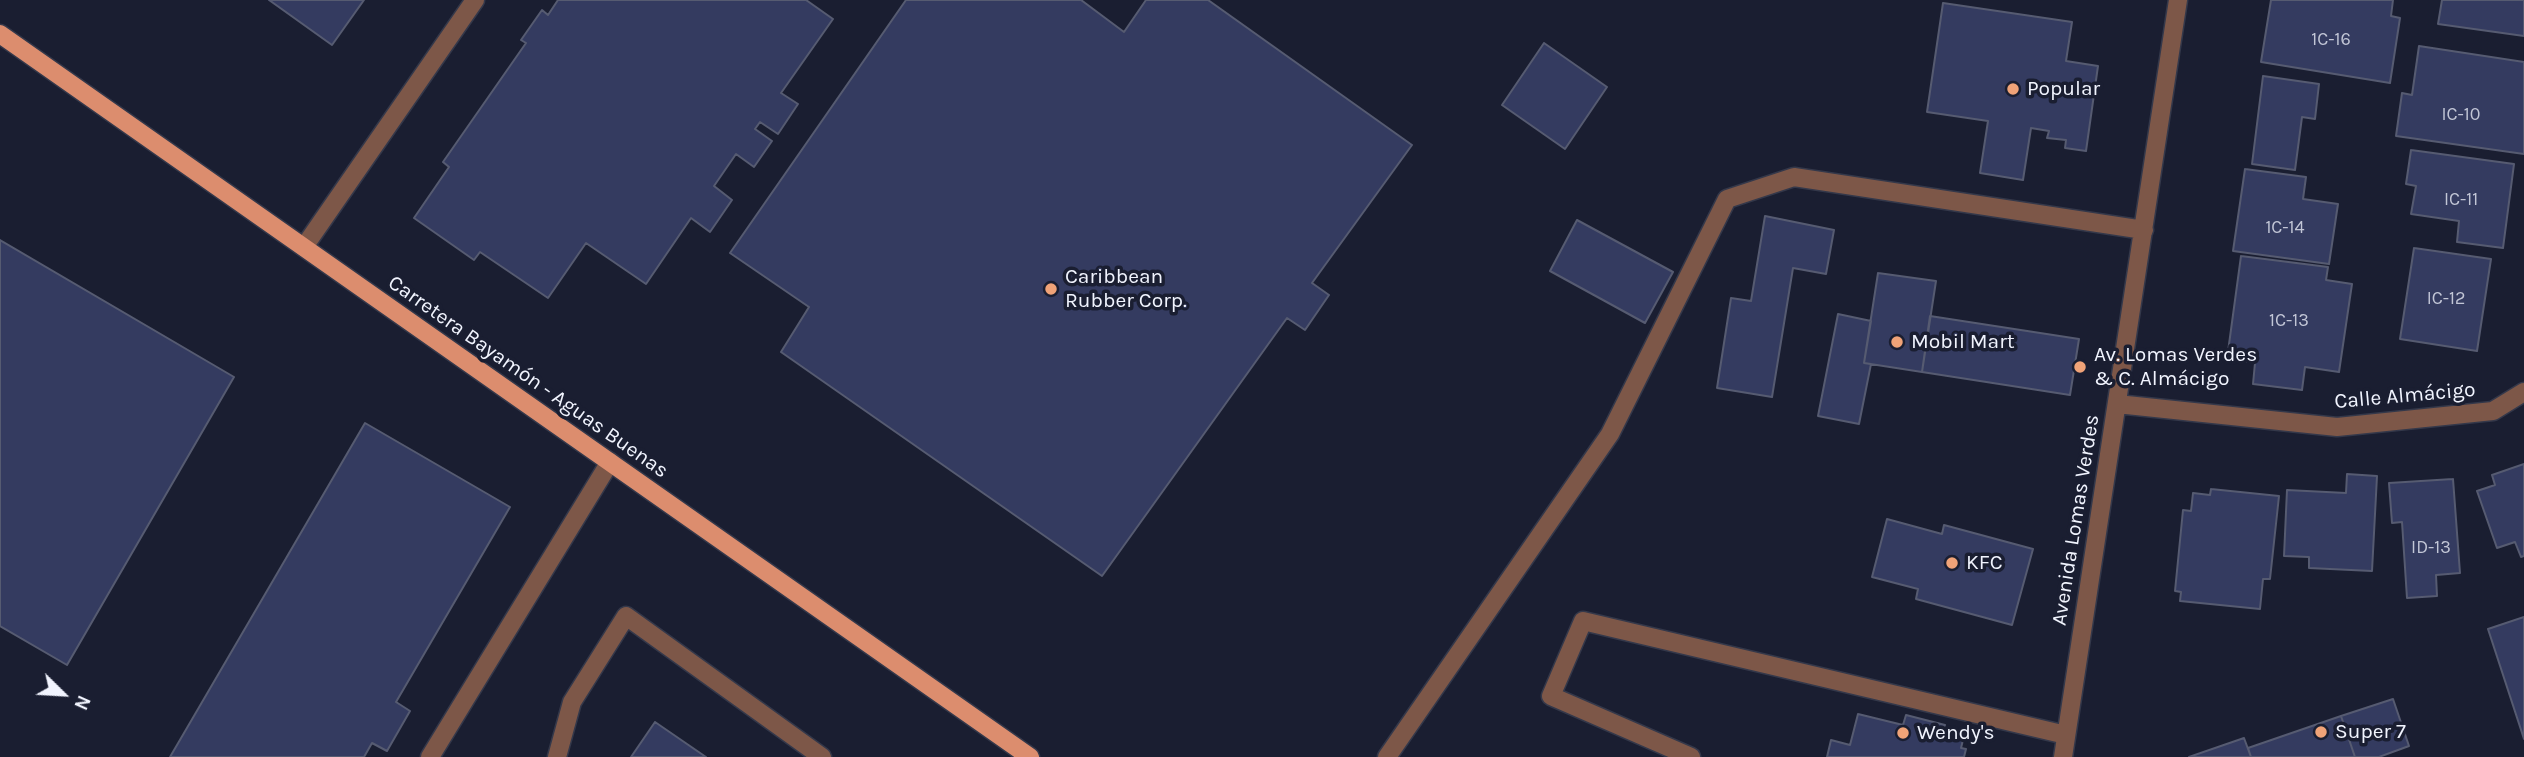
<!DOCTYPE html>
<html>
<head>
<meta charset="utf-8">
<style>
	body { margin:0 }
	#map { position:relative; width:2524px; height:757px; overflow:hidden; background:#1a1e31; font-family:Karla,sans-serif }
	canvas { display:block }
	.north { position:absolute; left:28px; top:659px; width:70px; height:70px; -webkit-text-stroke:5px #1a1e31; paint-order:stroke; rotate:114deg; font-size:19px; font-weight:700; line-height:28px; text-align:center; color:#f1f4fe }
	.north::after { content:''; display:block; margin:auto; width:24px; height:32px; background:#f1f4fe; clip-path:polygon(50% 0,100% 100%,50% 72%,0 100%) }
</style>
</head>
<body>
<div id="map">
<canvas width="2524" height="757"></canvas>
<div class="north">N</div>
</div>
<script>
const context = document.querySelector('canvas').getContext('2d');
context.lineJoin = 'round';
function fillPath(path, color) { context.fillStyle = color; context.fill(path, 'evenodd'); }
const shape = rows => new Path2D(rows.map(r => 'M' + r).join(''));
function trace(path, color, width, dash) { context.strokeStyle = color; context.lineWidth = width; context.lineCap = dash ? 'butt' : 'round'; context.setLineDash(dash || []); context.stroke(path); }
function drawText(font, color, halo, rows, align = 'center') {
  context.font = font + ' Karla,sans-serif'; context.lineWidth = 7; context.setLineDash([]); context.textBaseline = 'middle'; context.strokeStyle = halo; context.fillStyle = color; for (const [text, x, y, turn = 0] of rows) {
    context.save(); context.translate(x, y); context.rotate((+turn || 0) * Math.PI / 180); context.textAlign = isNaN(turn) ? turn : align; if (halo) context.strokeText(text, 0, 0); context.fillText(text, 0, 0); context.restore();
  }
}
const building = shape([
	[269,0,364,0,332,45,269,0],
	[558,0,806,0,833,19,781,93,798,104,778,134,760,122,755,129,772,141,754,167,736,154,714,186,732,200,710,232,691,218,646,284,586,243,548,298,480,252,474,260,414,218,449,167,443,162,526,43,521,40,542,10,548,15,558,0],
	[906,0,1081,0,1124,32,1146,0,1208,0,1412,145,1312,283,1329,295,1305,330,1287,318,1102,576,781,352,809,307,730,253,906,0],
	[2271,0,2393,0,2391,16,2400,18,2390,83,2261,62,2271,0],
	[2442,0,2524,0,2524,36,2438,24,2442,0],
	[1943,3,2072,22,2066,61,2098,66,2086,151,2065,148,2066,140,2047,138,2049,131,2031,128,2023,180,1980,173,1988,121,1927,112,1943,3],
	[1544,43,1607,87,1565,149,1502,105,1544,43],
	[2419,46,2524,62,2524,154,2396,136,2402,93,2412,95,2419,46],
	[2263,76,2319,84,2315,119,2302,117,2295,170,2252,164,2263,76],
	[2411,150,2514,164,2503,248,2457,242,2459,221,2411,214,2416,186,2406,184,2411,150],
	[2245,169,2306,177,2303,199,2338,204,2329,264,2233,251,2245,169],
	[1765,216,1834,230,1826,274,1793,268,1772,397,1717,388,1731,298,1751,301,1765,216],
	[1577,220,1673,272,1645,323,1550,271,1577,220],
	[0,240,234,377,67,665,0,626,0,240],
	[2414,248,2491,259,2477,351,2400,339,2414,248],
	[2241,256,2328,267,2326,280,2352,284,2339,372,2305,367,2302,390,2253,384,2255,363,2227,359,2241,256],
	[1878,273,1936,281,1922,372,1864,363,1878,273],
	[1838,314,1871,321,1864,363,1871,364,1859,424,1818,416,1838,314],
	[1930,316,2079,339,2070,395,1922,372,1930,316],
	[365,423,510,507,396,702,410,711,387,751,372,743,364,757,170,757,365,423],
	[2524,464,2524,556,2521,557,2515,542,2497,548,2477,491,2495,485,2492,475,2524,464],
	[2347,474,2377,476,2372,571,2309,568,2309,557,2284,556,2287,490,2346,493,2347,474],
	[2453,479,2460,573,2436,575,2437,596,2407,598,2402,522,2392,523,2389,483,2453,479],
	[2211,489,2279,496,2270,579,2263,579,2260,609,2180,601,2181,592,2175,591,2183,510,2191,511,2193,493,2210,495,2211,489],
	[1887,519,1942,534,1944,525,2033,549,2012,625,1916,599,1918,589,1872,577,1887,519],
	[2524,617,2524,739,2488,629,2524,617],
	[2393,699,2409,746,2379,757,2355,757,2341,716,2393,699],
	[1858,714,1903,725,1906,715,1945,725,1943,731,1964,736,1961,748,1966,749,1964,757,1827,757,1831,740,1850,745,1858,714],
	[2341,716,2355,757,2251,757,2248,748,2341,716],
	[655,722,706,757,631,757,655,722],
	[2244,738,2251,757,2189,757,2244,738]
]);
fillPath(building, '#343b60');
trace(building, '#565b71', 2);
const minor = shape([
	[304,247,475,0],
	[2117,404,2337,427,2493,411,2524,392],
	[430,757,610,462],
	[557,757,572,702,626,616,822,757],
	[1387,757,1610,434,1727,199,1794,177,2144,230],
	[1691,757,1551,696,1583,621,2066,735],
	[2063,757,2178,0]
]);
const major = shape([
	[0,34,1030,757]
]);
trace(minor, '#34384a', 21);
trace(major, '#34384a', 21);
trace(minor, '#7d5748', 18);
trace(major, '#dc8d6e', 18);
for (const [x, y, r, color] of [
	[2013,89,7,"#f0a378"],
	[1051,289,7,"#f0a378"],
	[1897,342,7,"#f0a378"],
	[2080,367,7,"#f0a378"],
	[1952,563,7,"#f0a378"],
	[2321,732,7,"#f0a378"],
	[1903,733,7,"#f0a378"]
]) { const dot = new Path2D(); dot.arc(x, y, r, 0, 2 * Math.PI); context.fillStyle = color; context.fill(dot); trace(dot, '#1a1e31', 2.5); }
drawText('18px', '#c2c6d6', null, [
	["1C-16",2331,40],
	["IC-10",2461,115],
	["IC-11",2461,200],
	["1C-14",2285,228],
	["IC-12",2446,299],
	["1C-13",2289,321],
	["ID-13",2431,548]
]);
drawText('21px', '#f1f4fe', '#1a1e31', [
	["Popular",2027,89],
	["Caribbean",1065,277],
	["Rubber Corp.",1065,301],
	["Mobil Mart",1911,342],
	["Av. Lomas Verdes",2094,355],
	["& C. Almácigo",2094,379],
	["KFC",1966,563],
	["Super 7",2335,732],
	["Wendy's",1917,733]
], 'left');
drawText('21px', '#f1f4fe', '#1a1e31', [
	["Carretera Bayamón - Aguas Buenas",528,377,35],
	["Calle Almácigo",2405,396,-5],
	["Avenida Lomas Verdes",2076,520,-81]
]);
</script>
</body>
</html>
